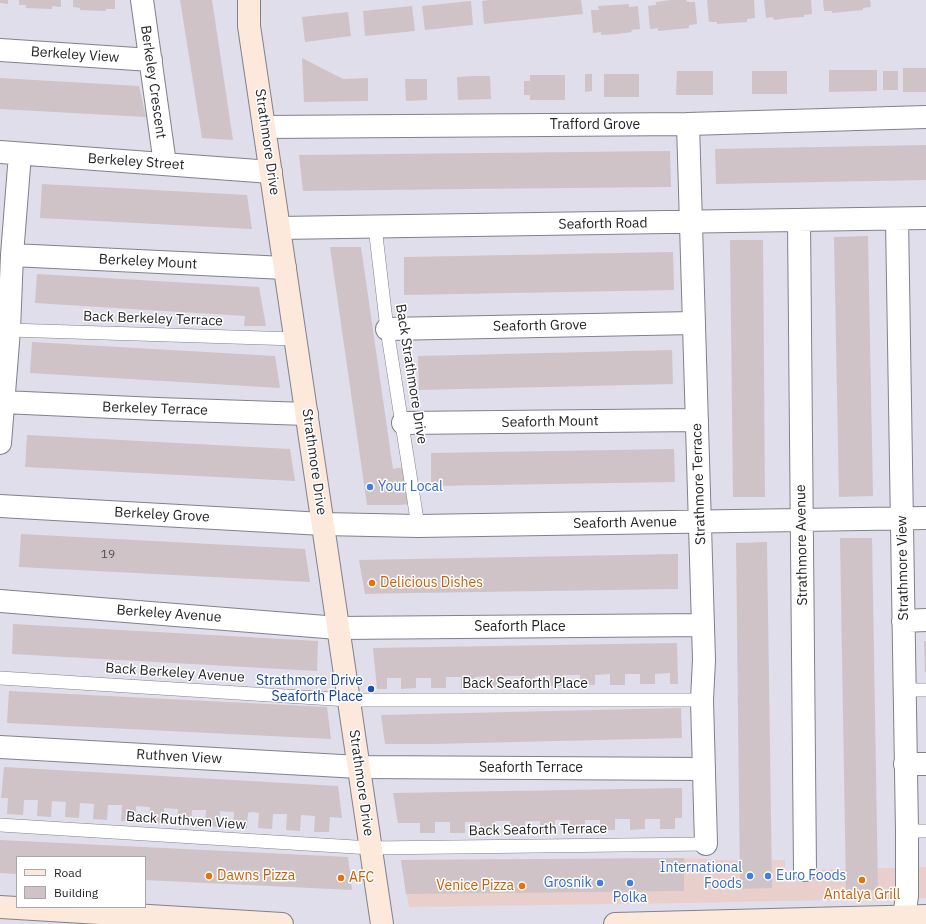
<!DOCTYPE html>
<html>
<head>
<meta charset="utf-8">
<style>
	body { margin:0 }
	#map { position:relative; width:926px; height:924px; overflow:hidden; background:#dfdeea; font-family:"IBM Plex Sans",sans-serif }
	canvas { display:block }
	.legend { position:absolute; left:16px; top:856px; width:130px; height:52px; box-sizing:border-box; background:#fff; border:1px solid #a8a7a9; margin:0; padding:5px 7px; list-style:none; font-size:12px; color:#252428 }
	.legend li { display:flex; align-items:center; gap:8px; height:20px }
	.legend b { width:20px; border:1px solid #a8a7a9 }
</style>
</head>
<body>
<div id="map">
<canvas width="926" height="924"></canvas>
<ul class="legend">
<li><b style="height:5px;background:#fde9dc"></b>Road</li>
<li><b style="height:11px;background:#cfc3c8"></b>Building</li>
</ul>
</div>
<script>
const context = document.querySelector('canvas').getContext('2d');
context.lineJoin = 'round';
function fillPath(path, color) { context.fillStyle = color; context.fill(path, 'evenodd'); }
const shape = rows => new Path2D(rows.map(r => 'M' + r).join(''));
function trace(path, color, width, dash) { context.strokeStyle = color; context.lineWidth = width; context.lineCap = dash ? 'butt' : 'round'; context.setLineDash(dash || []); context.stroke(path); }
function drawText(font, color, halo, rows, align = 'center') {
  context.font = font + ' "IBM Plex Sans",sans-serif'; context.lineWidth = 3; context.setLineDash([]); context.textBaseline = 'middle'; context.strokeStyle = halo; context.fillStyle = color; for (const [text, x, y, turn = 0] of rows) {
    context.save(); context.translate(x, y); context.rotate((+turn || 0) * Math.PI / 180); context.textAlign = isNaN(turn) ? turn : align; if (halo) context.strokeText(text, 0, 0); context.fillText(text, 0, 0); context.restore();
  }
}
fillPath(shape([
	[684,858,740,861,785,860,785,871,926,867,926,898,684,903,409,907,401,860]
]), '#e9cfcc');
fillPath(shape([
	[0,0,8,0,8,4,0,3],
	[19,0,61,0,61,7,52,6,52,9,26,8,26,5,19,5],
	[73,0,115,0,115,9,106,9,106,11,80,10,80,8,73,7],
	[180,0,212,0,233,140,202,138],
	[490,0,581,0,583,14,484,24,482,1],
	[671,0,686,0,687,2,695,2,697,24,689,25,689,28,658,31,658,28,650,29,648,6,656,5,656,2],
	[707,0,754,0,755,18,747,19,747,22,717,24,717,22,709,22],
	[764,0,811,0,812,14,804,15,804,17,789,18,774,20,773,17,766,18],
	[823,0,870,0,871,7,863,8,863,10,832,13,832,11,824,11],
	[471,1,473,25,425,30,422,6],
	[629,4,629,7,638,6,640,29,631,30,632,32,617,34,601,35,601,32,593,33,591,10,599,10,598,6],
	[412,6,415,31,365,36,363,11],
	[348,12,351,36,305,42,302,17],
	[302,58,343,79,368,78,368,101,304,102],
	[903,68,926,68,926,92,903,92],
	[829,70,877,70,877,91,829,92],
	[677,71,713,71,713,95,676,95],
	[752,71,787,71,787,94,752,94],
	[883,71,898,71,898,90,883,90],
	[585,74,592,74,592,91,585,92],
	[604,74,639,74,639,97,604,97],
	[530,75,565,75,565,100,530,100,530,95,524,95,524,81,530,81],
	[473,76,490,76,491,99,458,100,457,77],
	[0,78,139,86,146,117,0,109],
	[405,79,427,79,427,100,406,101],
	[926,145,926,180,716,184,715,149],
	[670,151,671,187,466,189,303,191,299,155],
	[42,184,247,195,252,229,40,218],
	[868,236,873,496,839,497,834,237],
	[730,240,763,240,765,497,733,497],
	[330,247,361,247,393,469,404,467,409,504,398,505,367,505],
	[673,252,674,290,404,295,404,257],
	[37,274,259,287,266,326,244,326,245,316,35,303],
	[32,342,275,356,280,388,30,373],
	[672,350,673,384,419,390,418,356],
	[27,435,290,449,295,481,25,467],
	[674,449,675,482,431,486,431,453],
	[21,534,305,549,310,582,19,567],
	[840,538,872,538,878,890,846,891],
	[767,542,772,888,740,889,736,543],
	[678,554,678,589,412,593,365,594,359,560],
	[13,624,318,641,317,671,12,654],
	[924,641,926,641,926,672,925,672],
	[677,643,678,684,670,684,670,673,655,674,655,684,640,684,640,674,625,674,625,685,610,685,610,674,595,675,595,685,580,685,580,675,565,675,565,686,550,686,550,675,535,676,535,686,521,687,520,676,505,676,506,687,491,687,490,676,475,677,476,687,461,688,461,677,446,677,446,688,431,688,431,678,416,678,416,688,401,689,401,678,387,678,387,689,377,689,373,648],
	[9,691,327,707,331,739,7,723],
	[681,708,682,738,433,744,385,744,381,715],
	[4,767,338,786,342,818,330,817,329,832,314,832,315,816,301,815,300,831,286,830,287,814,273,814,272,829,258,828,259,813,252,812,248,813,247,828,233,828,234,812,220,811,219,827,205,826,206,810,192,810,191,825,177,824,178,809,164,808,163,824,149,823,150,807,136,806,135,822,121,821,122,805,108,805,107,820,93,819,94,804,80,803,79,818,65,817,66,802,52,801,51,817,37,816,38,800,24,800,23,815,7,814,8,798,1,798],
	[682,788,682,818,675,818,675,829,660,829,660,819,645,819,645,829,630,830,630,819,615,819,615,830,600,830,600,820,585,820,585,830,578,831,570,831,570,820,555,820,555,831,540,831,540,821,525,821,525,831,518,831,510,832,510,821,495,821,495,832,480,832,480,822,465,822,465,833,450,833,450,822,435,822,435,833,420,833,420,823,398,823,393,793],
	[0,840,348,857,352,890,145,880,145,857,17,857,17,874,0,873],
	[684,858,684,891,406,894,401,860]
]), '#cfc3c8');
const lane = shape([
	[375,227,387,329,418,526],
	[9,330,296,339],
	[0,678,349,700,702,700],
	[904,690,926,690],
	[0,825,371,848,706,844],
	[907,831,926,831]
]);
const street = shape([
	[142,0,165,164],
	[0,50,151,60],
	[688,124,704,660,702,700,706,844],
	[264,127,688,124,926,117],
	[0,152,271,172],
	[897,219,907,831,907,896,904,917],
	[799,220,805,870],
	[279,228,926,218],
	[12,255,285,268],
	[387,329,694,323],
	[3,402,157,409,307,414],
	[403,423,697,420],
	[0,443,9,330,12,255,20,154],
	[0,506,323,524,418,526,926,518],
	[0,601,338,628,703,625],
	[903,621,926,620],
	[0,747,359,767,704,769],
	[905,764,926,764]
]);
const secondary = shape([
	[249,0,249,26,382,924],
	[0,907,282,924],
	[615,924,926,916]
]);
trace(lane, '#81818b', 14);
trace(street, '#81818b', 24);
trace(secondary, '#81818b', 24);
trace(lane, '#fff', 13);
trace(street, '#fff', 22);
trace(secondary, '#fde9dc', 22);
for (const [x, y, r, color] of [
	[370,487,4,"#3f7fe0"],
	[372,583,4,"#e8710a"],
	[371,689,4,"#1a4fb4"],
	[209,876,4,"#e8710a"],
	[750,876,4,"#3f7fe0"],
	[768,876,4,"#3f7fe0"],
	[341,878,4,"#e8710a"],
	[862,880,4,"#e8710a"],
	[600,883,4,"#3f7fe0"],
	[630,883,4,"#3f7fe0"],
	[522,886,4,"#e8710a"]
]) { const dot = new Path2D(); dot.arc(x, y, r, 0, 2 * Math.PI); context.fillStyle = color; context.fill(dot); trace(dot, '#fff', 1.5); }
drawText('12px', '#504c50', null, [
	["19",108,555]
]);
drawText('14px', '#252428', '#fff', [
	["Berkeley View",75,55,4],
	["Berkeley Crescent",153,82,82],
	["Trafford Grove",595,125],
	["Strathmore Drive",267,142,82],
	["Berkeley Street",136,162,4],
	["Seaforth Road",603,224,-1],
	["Berkeley Mount",148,262,3],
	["Back Berkeley Terrace",153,319,2],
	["Seaforth Grove",540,326,-1],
	["Back Strathmore Drive",411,374,81],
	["Berkeley Terrace",155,409,2],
	["Seaforth Mount",550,422,-1],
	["Strathmore Drive",314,462,82],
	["Strathmore Terrace",699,484,-92],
	["Berkeley Grove",162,515,3],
	["Seaforth Avenue",625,523,-1],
	["Strathmore Avenue",802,545,-91],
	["Strathmore View",903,568,-91],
	["Berkeley Avenue",169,614,4],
	["Seaforth Place",520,627],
	["Back Berkeley Avenue",175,673,4],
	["Back Seaforth Place",525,684],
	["Ruthven View",179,757,3],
	["Seaforth Terrace",531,768],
	["Strathmore Drive",361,783,82],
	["Back Ruthven View",186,821,4],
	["Back Seaforth Terrace",538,830,-1]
]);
drawText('14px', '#366cbe', '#fff', [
	["Your Local",378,487],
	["International",742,868,"right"],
	["Foods",742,884,"right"],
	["Euro Foods",776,876],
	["Grosnik",592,883,"right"],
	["Polka",630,898,"center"]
], 'left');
drawText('14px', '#c56008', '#fff', [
	["Delicious Dishes",380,583],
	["Dawns Pizza",217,876],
	["AFC",349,878],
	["Venice Pizza",514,886,"right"],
	["Antalya Grill",862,895,"center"]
], 'left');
drawText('14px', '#164399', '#fff', [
	["Strathmore Drive",363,681],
	["Seaforth Place",363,697]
], 'right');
</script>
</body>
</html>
